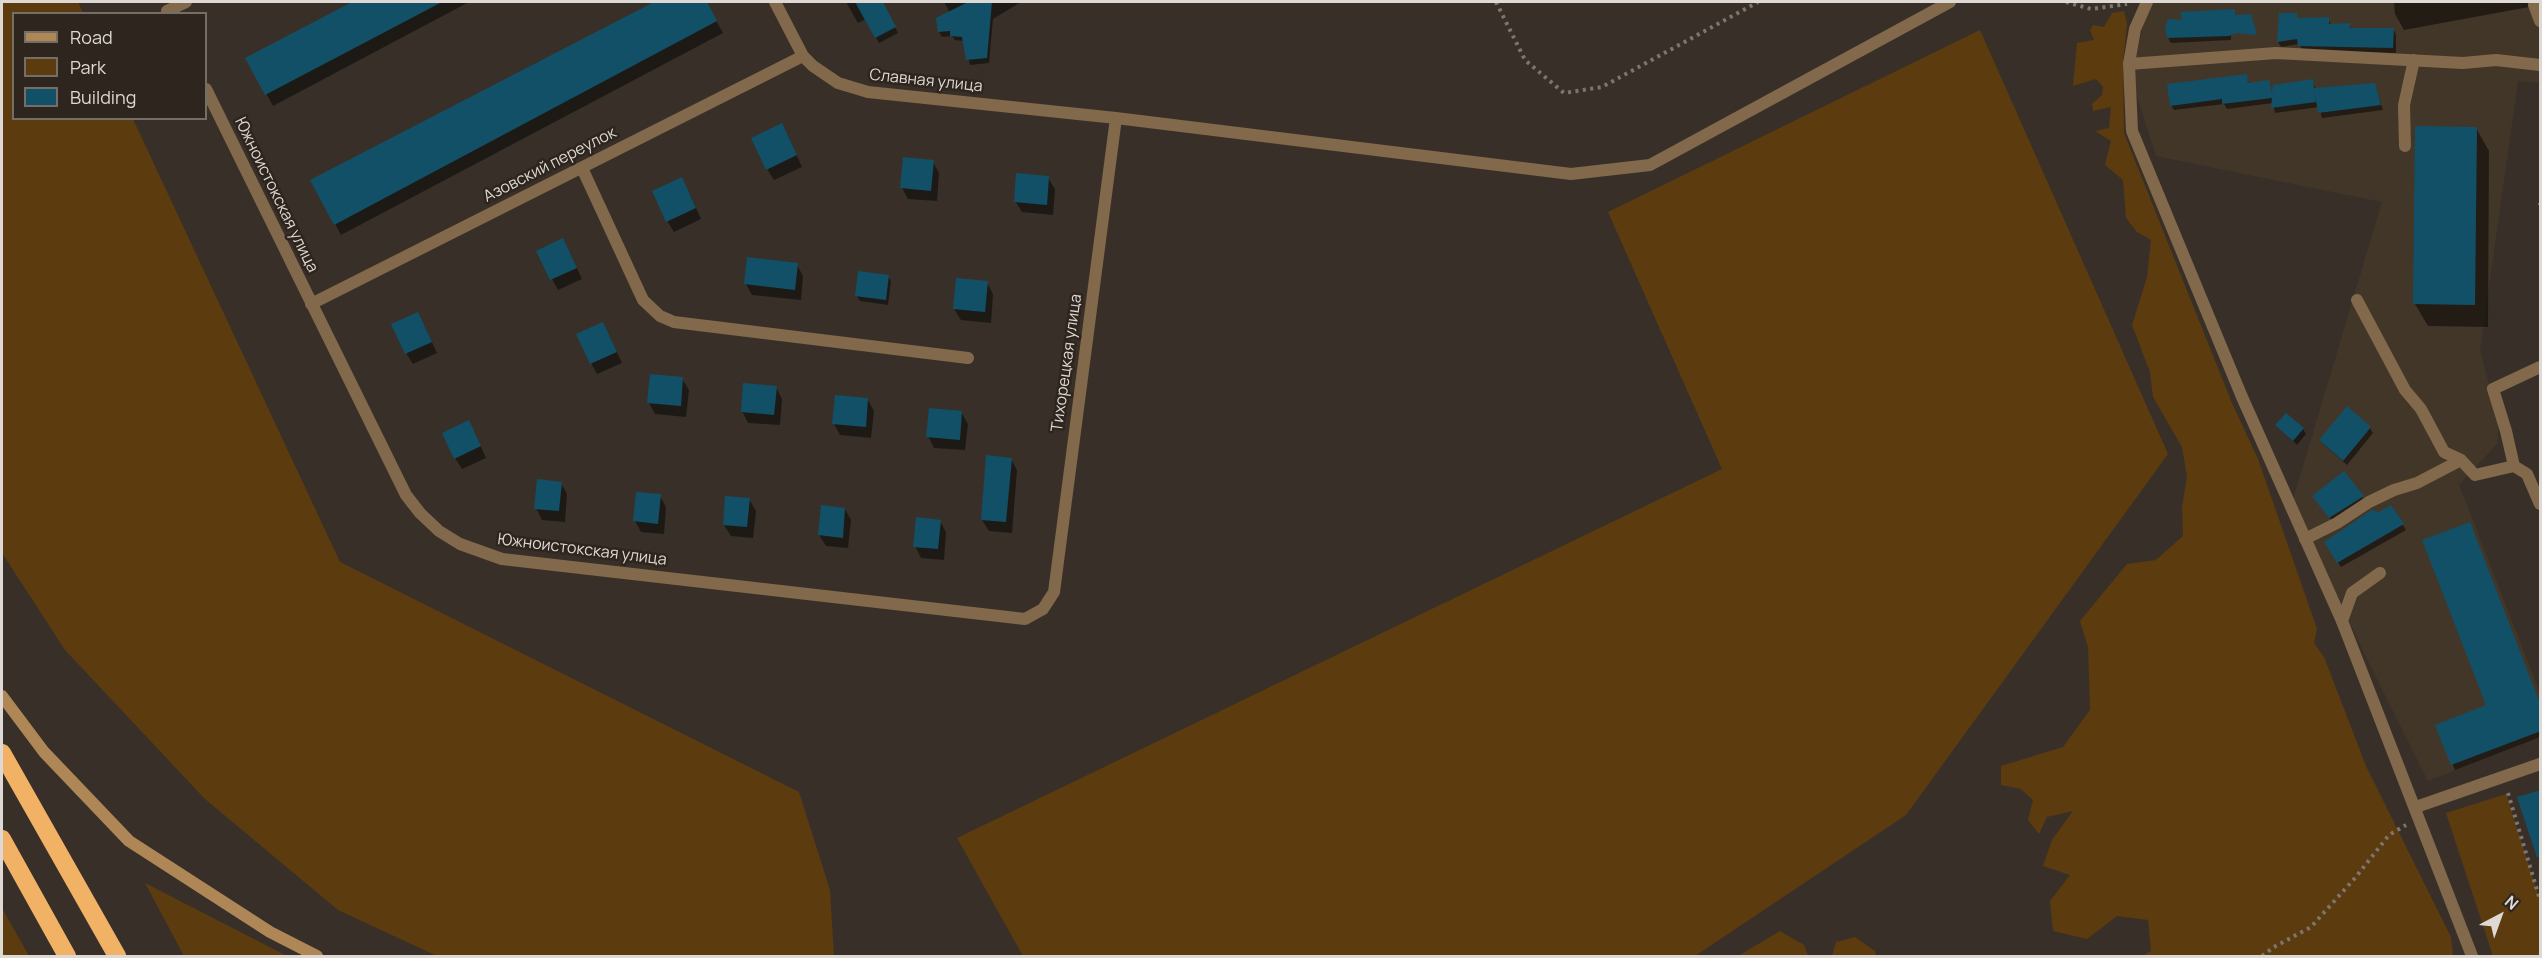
<!DOCTYPE html>
<html>
<head>
<meta charset="utf-8">
<style>
	body { margin:0 }
	#map { position:relative; width:2542px; height:958px; overflow:hidden; background:#383028; font-family:Manrope,sans-serif }
	canvas { display:block }
	.frame { position:absolute; inset:0; border:3px solid #ded9d4; pointer-events:none }
	.legend { position:absolute; left:12px; top:12px; width:195px; height:108px; box-sizing:border-box; background:#2e261e; border:2px solid #746e67; margin:0; padding:8px 10px; list-style:none; font-size:18px; color:#ded9d4 }
	.legend li { display:flex; align-items:center; gap:12px; height:30px }
	.legend b { width:30px; border:2px solid #746e67 }
	.north { position:absolute; left:2470px; top:886px; width:60px; height:60px; -webkit-text-stroke:4px #2e261e; paint-order:stroke; rotate:41deg; font-size:16px; font-weight:700; line-height:24px; text-align:center; color:#ded9d4 }
	.north::after { content:''; display:block; margin:auto; width:21px; height:27px; background:#ded9d4; clip-path:polygon(50% 0,100% 100%,50% 72%,0 100%) }
</style>
</head>
<body>
<div id="map">
<canvas width="2542" height="958"></canvas>
<div class="frame"></div>
<ul class="legend">
<li><b style="height:8px;background:#af8757"></b>Road</li>
<li><b style="height:16px;background:#5c3b0e"></b>Park</li>
<li><b style="height:16px;background:#125067"></b>Building</li>
</ul>
<div class="north">N</div>
</div>
<script>
const context = document.querySelector('canvas').getContext('2d');
context.lineJoin = 'round';
function fillPath(path, color) { context.fillStyle = color; context.fill(path, 'evenodd'); }
const shape = rows => new Path2D(rows.map(r => 'M' + r).join(''));
function trace(path, color, width, dash) { context.strokeStyle = color; context.lineWidth = width; context.lineCap = dash ? 'butt' : 'round'; context.setLineDash(dash || []); context.stroke(path); }
function drawText(font, color, halo, rows, align = 'center') {
  context.font = font + ' Manrope,sans-serif'; context.lineWidth = 5; context.setLineDash([]); context.textBaseline = 'middle'; context.strokeStyle = halo; context.fillStyle = color; for (const [text, x, y, turn = 0] of rows) {
    context.save(); context.translate(x, y); context.rotate((+turn || 0) * Math.PI / 180); context.textAlign = isNaN(turn) ? turn : align; if (halo) context.strokeText(text, 0, 0); context.fillText(text, 0, 0); context.restore();
  }
}
fillPath(shape([
	[2150,2,2540,2,2540,83,2518,81,2480,350,2499,422,2497,444,2459,485,2540,693,2540,736,2428,781,2362,649,2293,500,2382,202,2156,156,2134,87,2138,49,2147,5]
]), '#423628');
fillPath(shape([
	[2,2,78,2,83,13,14,14,14,118,133,119,340,562,799,792,830,890,834,956,437,956,338,910,205,799,65,650,2,553],
	[2124,11,2127,24,2123,63,2124,133,2232,403,2258,459,2317,629,2314,643,2324,657,2366,766,2451,937,2453,956,2142,956,2151,951,2148,920,2117,916,2087,939,2053,931,2050,901,2070,875,2043,866,2052,840,2073,811,2047,817,2039,834,2028,820,2033,800,2021,789,2001,785,2001,766,2063,747,2090,710,2088,647,2080,621,2127,564,2156,560,2183,536,2182,507,2187,477,2182,447,2153,397,2150,372,2132,325,2147,277,2151,240,2137,232,2126,218,2123,180,2105,165,2111,141,2095,131,2109,128,2111,107,2093,111,2092,104,2102,95,2103,87,2096,79,2073,86,2077,43,2094,40,2090,30,2093,25,2104,27,2112,13],
	[1980,30,2168,454,1906,815,1695,956,1023,956,957,838,1722,469,1608,212],
	[2506,794,2540,900,2540,956,2493,956,2446,813],
	[145,883,287,956,184,956],
	[2,908,29,956,2,956],
	[1780,931,1804,945,1808,956,1738,956],
	[1855,937,1875,951,1876,956,1832,956,1836,942]
]), '#5c3b0e');
fillPath(shape([
	[355,2,469,2,273,106,247,59],
	[657,2,706,2,723,33,341,235,312,181],
	[846,2,882,2,898,33,879,43,866,19,858,23],
	[944,2,1021,2,993,19,989,63,970,65,964,41,955,40,952,36,942,37,939,32,950,13],
	[2394,2,2540,2,2540,5,2404,30,2395,14],
	[2328,19,2331,25,2349,24,2352,30,2394,30,2396,35,2396,53,2303,51,2299,44,2281,47,2278,42],
	[2184,22,2231,31,2231,40,2171,43,2168,38],
	[2246,76,2249,84,2268,82,2273,95,2312,81,2316,89,2375,85,2383,110,2322,118,2319,107,2275,113,2273,103,2227,109,2224,104,2174,110,2171,105],
	[2476,128,2489,151,2488,327,2428,326,2415,304],
	[788,136,802,167,774,180,767,169],
	[933,162,939,173,937,201,908,199,902,188],
	[1048,178,1055,189,1053,215,1022,212,1015,201],
	[688,190,701,219,674,232,667,221],
	[569,251,582,279,558,290,552,279],
	[797,265,803,276,801,300,752,295,746,284],
	[888,276,891,281,888,305,860,301,857,296],
	[987,283,993,294,991,323,961,320,954,309],
	[424,325,437,353,413,364,406,353],
	[609,335,622,363,597,374,591,363],
	[682,379,689,390,686,417,655,414,649,403],
	[776,387,782,399,780,425,748,423,742,411],
	[868,400,874,411,871,438,840,435,834,424],
	[961,412,968,424,965,450,934,448,928,436],
	[2277,425,2303,429,2306,434,2297,445],
	[2370,428,2373,433,2347,465,2320,441],
	[475,433,486,458,462,469,455,458],
	[1011,459,1017,470,1012,533,989,531,982,520],
	[561,483,567,494,565,522,542,520,536,508],
	[660,496,666,507,664,534,641,532,635,521],
	[2362,497,2365,501,2333,522,2317,501],
	[749,499,756,511,753,538,731,536,724,525],
	[2391,507,2406,530,2341,567,2326,543],
	[845,509,851,520,848,548,826,546,819,535],
	[940,521,946,532,944,560,921,558,915,546],
	[2540,707,2540,737,2455,770,2437,726]
]), '#0007');
fillPath(shape([
	[352,2,442,2,265,95,245,58],
	[654,2,707,2,717,21,334,225,310,180],
	[855,2,883,2,896,27,875,38],
	[968,2,992,2,987,58,966,60,962,37,950,36,950,31,938,32,936,18],
	[2235,9,2235,15,2251,14,2257,35,2236,33,2229,36,2167,38,2165,28,2168,19,2182,20,2180,12],
	[2279,13,2297,13,2297,18,2329,17,2329,24,2350,23,2350,28,2394,28,2393,48,2298,46,2297,39,2277,42],
	[2247,74,2248,83,2269,80,2272,93,2273,85,2313,79,2316,102,2271,108,2272,98,2222,104,2222,99,2170,106,2167,84],
	[2375,83,2381,105,2318,113,2314,88],
	[782,123,797,155,766,170,751,138],
	[2415,126,2477,127,2475,305,2413,304],
	[903,157,934,160,931,191,900,188],
	[1016,173,1049,176,1047,205,1014,202],
	[682,177,696,208,666,222,652,191],
	[563,238,577,268,550,280,536,251],
	[747,257,798,263,795,290,744,284],
	[858,271,889,275,886,300,855,296],
	[956,278,988,281,985,312,953,309],
	[418,312,432,342,405,354,391,324],
	[603,322,617,352,590,364,576,334],
	[650,374,683,377,681,406,647,403],
	[743,383,777,386,774,415,741,412],
	[835,395,868,398,866,427,832,424],
	[2347,406,2371,427,2343,461,2319,440],
	[929,408,962,411,960,440,926,437],
	[2286,413,2304,428,2293,441,2275,425],
	[469,420,481,446,454,459,442,433],
	[986,455,1012,458,1006,522,981,520],
	[2344,471,2364,496,2329,518,2312,496],
	[537,479,562,482,559,511,534,509],
	[636,492,661,494,658,524,633,521],
	[725,496,750,498,747,527,723,525],
	[821,505,845,508,843,538,818,535],
	[2391,505,2404,524,2337,563,2324,542,2373,509,2377,513],
	[916,517,941,520,938,549,913,547],
	[2470,522,2541,706,2541,731,2451,765,2435,725,2486,705,2422,540],
	[2541,790,2541,857,2537,857,2517,797]
]), '#125067');
trace(shape([
	[1496,2,1525,60,1564,93,1602,87,1758,2],
	[2066,2,2091,9,2127,4],
	[2540,203,2540,205],
	[2508,793,2540,900],
	[2262,956,2274,947,2311,927,2355,878,2389,835,2406,825]
]), '#7d766f', 4, [3, 4.5]);
trace(shape([
	[2534,5,2540,21],
	[2129,64,2276,53,2463,63,2496,60,2540,65],
	[2405,146,2404,105,2414,60],
	[582,168,643,300,660,316,674,322,968,358],
	[2540,367,2493,389,2506,431,2514,466,2527,474,2540,504],
	[2461,460,2475,475,2514,466],
	[2305,539,2337,523,2369,502,2394,490,2417,483,2461,460,2444,452,2421,409,2405,390,2357,300],
	[2342,621,2352,593,2380,573],
	[2416,807,2540,764]
]), '#82694b', 12);
trace(shape([
	[775,2,803,56,813,66,838,83,868,92,1116,118,1571,174,1650,165,1950,2],
	[2147,2,2135,29,2129,64,2132,131,2242,397,2342,621,2472,956],
	[167,11,186,2],
	[206,89,406,495,420,513,439,531,460,544,502,559,1025,619,1043,609,1054,592,1116,118],
	[311,304,803,56]
]), '#82694b', 12);
trace(shape([
	[2,696,44,752,129,841,270,932,317,956]
]), '#af8757', 12);
trace(shape([
	[2,753,117,956],
	[2,839,67,956]
]), '#f1b266', 18);
drawText('16px', '#ded9d4', '#2e261e', [
	["Славная улица",926,81,6],
	["Азовский переулок",550,165,-27],
	["Южноистокская улица",276,195,64],
	["Тихорецкая улица",1067,363,-82],
	["Южноистокская улица",582,550,7]
]);
</script>
</body>
</html>
